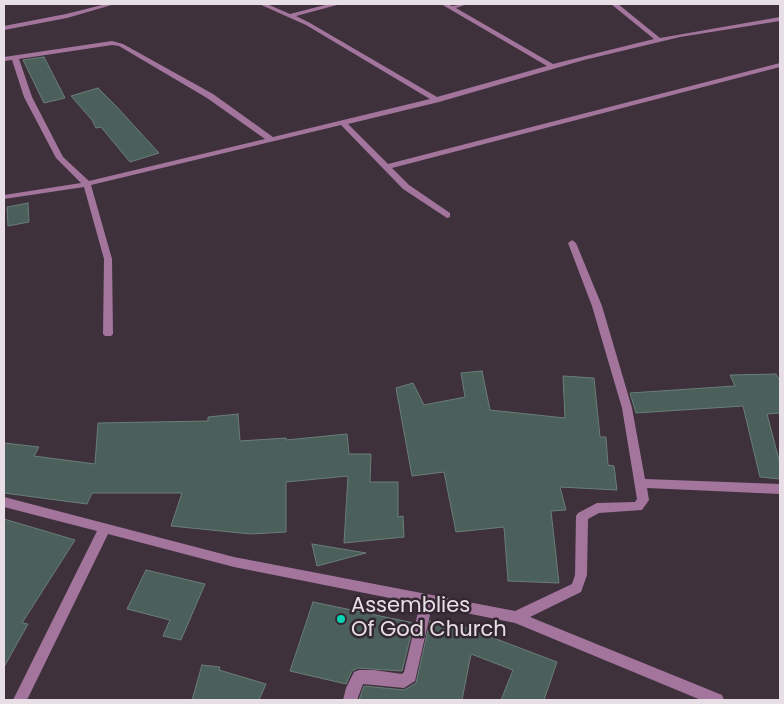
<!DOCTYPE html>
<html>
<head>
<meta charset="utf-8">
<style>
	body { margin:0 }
	#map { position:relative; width:784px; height:704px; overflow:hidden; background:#3e313c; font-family:Poppins,sans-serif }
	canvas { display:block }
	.frame { position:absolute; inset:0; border:5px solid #e7dfe5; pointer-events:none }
</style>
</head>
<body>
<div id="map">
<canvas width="784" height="704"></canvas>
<div class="frame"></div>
</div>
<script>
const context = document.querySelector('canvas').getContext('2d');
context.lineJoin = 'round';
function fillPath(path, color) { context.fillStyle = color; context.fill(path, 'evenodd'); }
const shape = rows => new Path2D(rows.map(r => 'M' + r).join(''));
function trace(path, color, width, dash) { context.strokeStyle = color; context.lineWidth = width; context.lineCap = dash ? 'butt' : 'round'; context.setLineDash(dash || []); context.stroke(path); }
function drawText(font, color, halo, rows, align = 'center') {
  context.font = font + ' Poppins,sans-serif'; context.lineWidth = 5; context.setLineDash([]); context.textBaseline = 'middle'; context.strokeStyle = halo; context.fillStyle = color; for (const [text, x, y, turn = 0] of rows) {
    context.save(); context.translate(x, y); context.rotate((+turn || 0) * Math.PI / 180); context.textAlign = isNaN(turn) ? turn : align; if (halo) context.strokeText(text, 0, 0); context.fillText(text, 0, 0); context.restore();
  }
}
const building = shape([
	[44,57,65,98,44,103,23,60,44,57],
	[98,88,116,106,159,153,130,162,101,127,96,128,92,120,71,96,98,88],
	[28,203,29,222,8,226,7,207,28,203],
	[482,371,490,410,565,418,563,376,594,378,600,437,606,437,608,465,614,466,617,490,560,487,566,510,551,511,559,583,508,581,504,527,456,532,444,472,412,476,396,388,413,383,424,405,465,397,461,373,482,371],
	[776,374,780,381,780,413,767,414,780,464,780,479,760,477,743,406,636,413,630,393,735,386,730,375,776,374],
	[238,414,240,441,286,438,286,440,347,434,349,454,371,454,370,482,398,482,398,517,403,516,404,537,344,543,348,476,286,482,286,532,251,534,171,526,182,493,92,493,87,504,4,493,4,443,39,447,34,456,95,464,98,423,208,421,208,417,238,414],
	[4,519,75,540,22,623,28,624,4,667,4,519],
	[312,544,366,553,317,566,312,544],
	[146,570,205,584,181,640,163,636,170,620,127,609,146,570],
	[313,602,414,623,402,671,358,668,352,671,346,684,290,671,313,602],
	[430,621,461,629,462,626,557,662,544,700,501,700,513,670,471,654,462,700,359,700,364,686,404,690,416,683,430,621],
	[202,665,220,667,219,670,266,684,259,700,192,700,202,665]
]);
fillPath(building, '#4c605b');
trace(building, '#6a7e79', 1);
fillPath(shape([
	[106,4,115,4,67,18,4,30,4,26,66,14,106,4],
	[259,4,267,4,290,14,329,4,338,4,337,5,296,16,310,23,437,97,547,66,441,4,448,4,452,6,467,4,456,8,553,64,654,39,611,4,618,4,660,38,780,17,780,21,680,37,584,60,439,102,348,124,388,164,780,63,780,67,392,168,409,185,450,213,450,217,447,218,403,189,341,125,91,185,112,259,113,334,111,336,105,336,103,334,104,259,84,187,4,199,4,195,81,183,56,158,24,97,12,60,4,61,4,57,112,41,123,44,213,94,273,137,430,99,306,25,259,4],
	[112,45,119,46,207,98,265,139,89,181,63,157,32,97,19,59,112,45],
	[572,240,576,243,602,306,632,408,645,479,780,484,780,494,647,488,649,500,642,510,599,513,588,519,587,575,581,592,530,617,722,695,724,700,701,700,515,623,432,606,415,681,404,688,363,684,357,700,343,700,346,688,354,672,359,670,374,670,402,674,404,672,420,604,234,567,108,534,27,700,13,700,97,531,4,507,4,497,234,557,515,611,572,584,575,575,576,516,578,513,597,503,635,502,637,499,622,408,592,306,568,243,572,240]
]), '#a3759d');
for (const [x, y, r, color] of [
	[341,619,5,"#06d5b6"]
]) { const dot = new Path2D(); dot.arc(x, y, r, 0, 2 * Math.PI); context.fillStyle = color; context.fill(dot); trace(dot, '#332732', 2); }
drawText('21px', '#e7dfe5', '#332732', [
	["Assemblies",351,607],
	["Of God Church",351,631]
], 'left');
</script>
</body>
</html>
